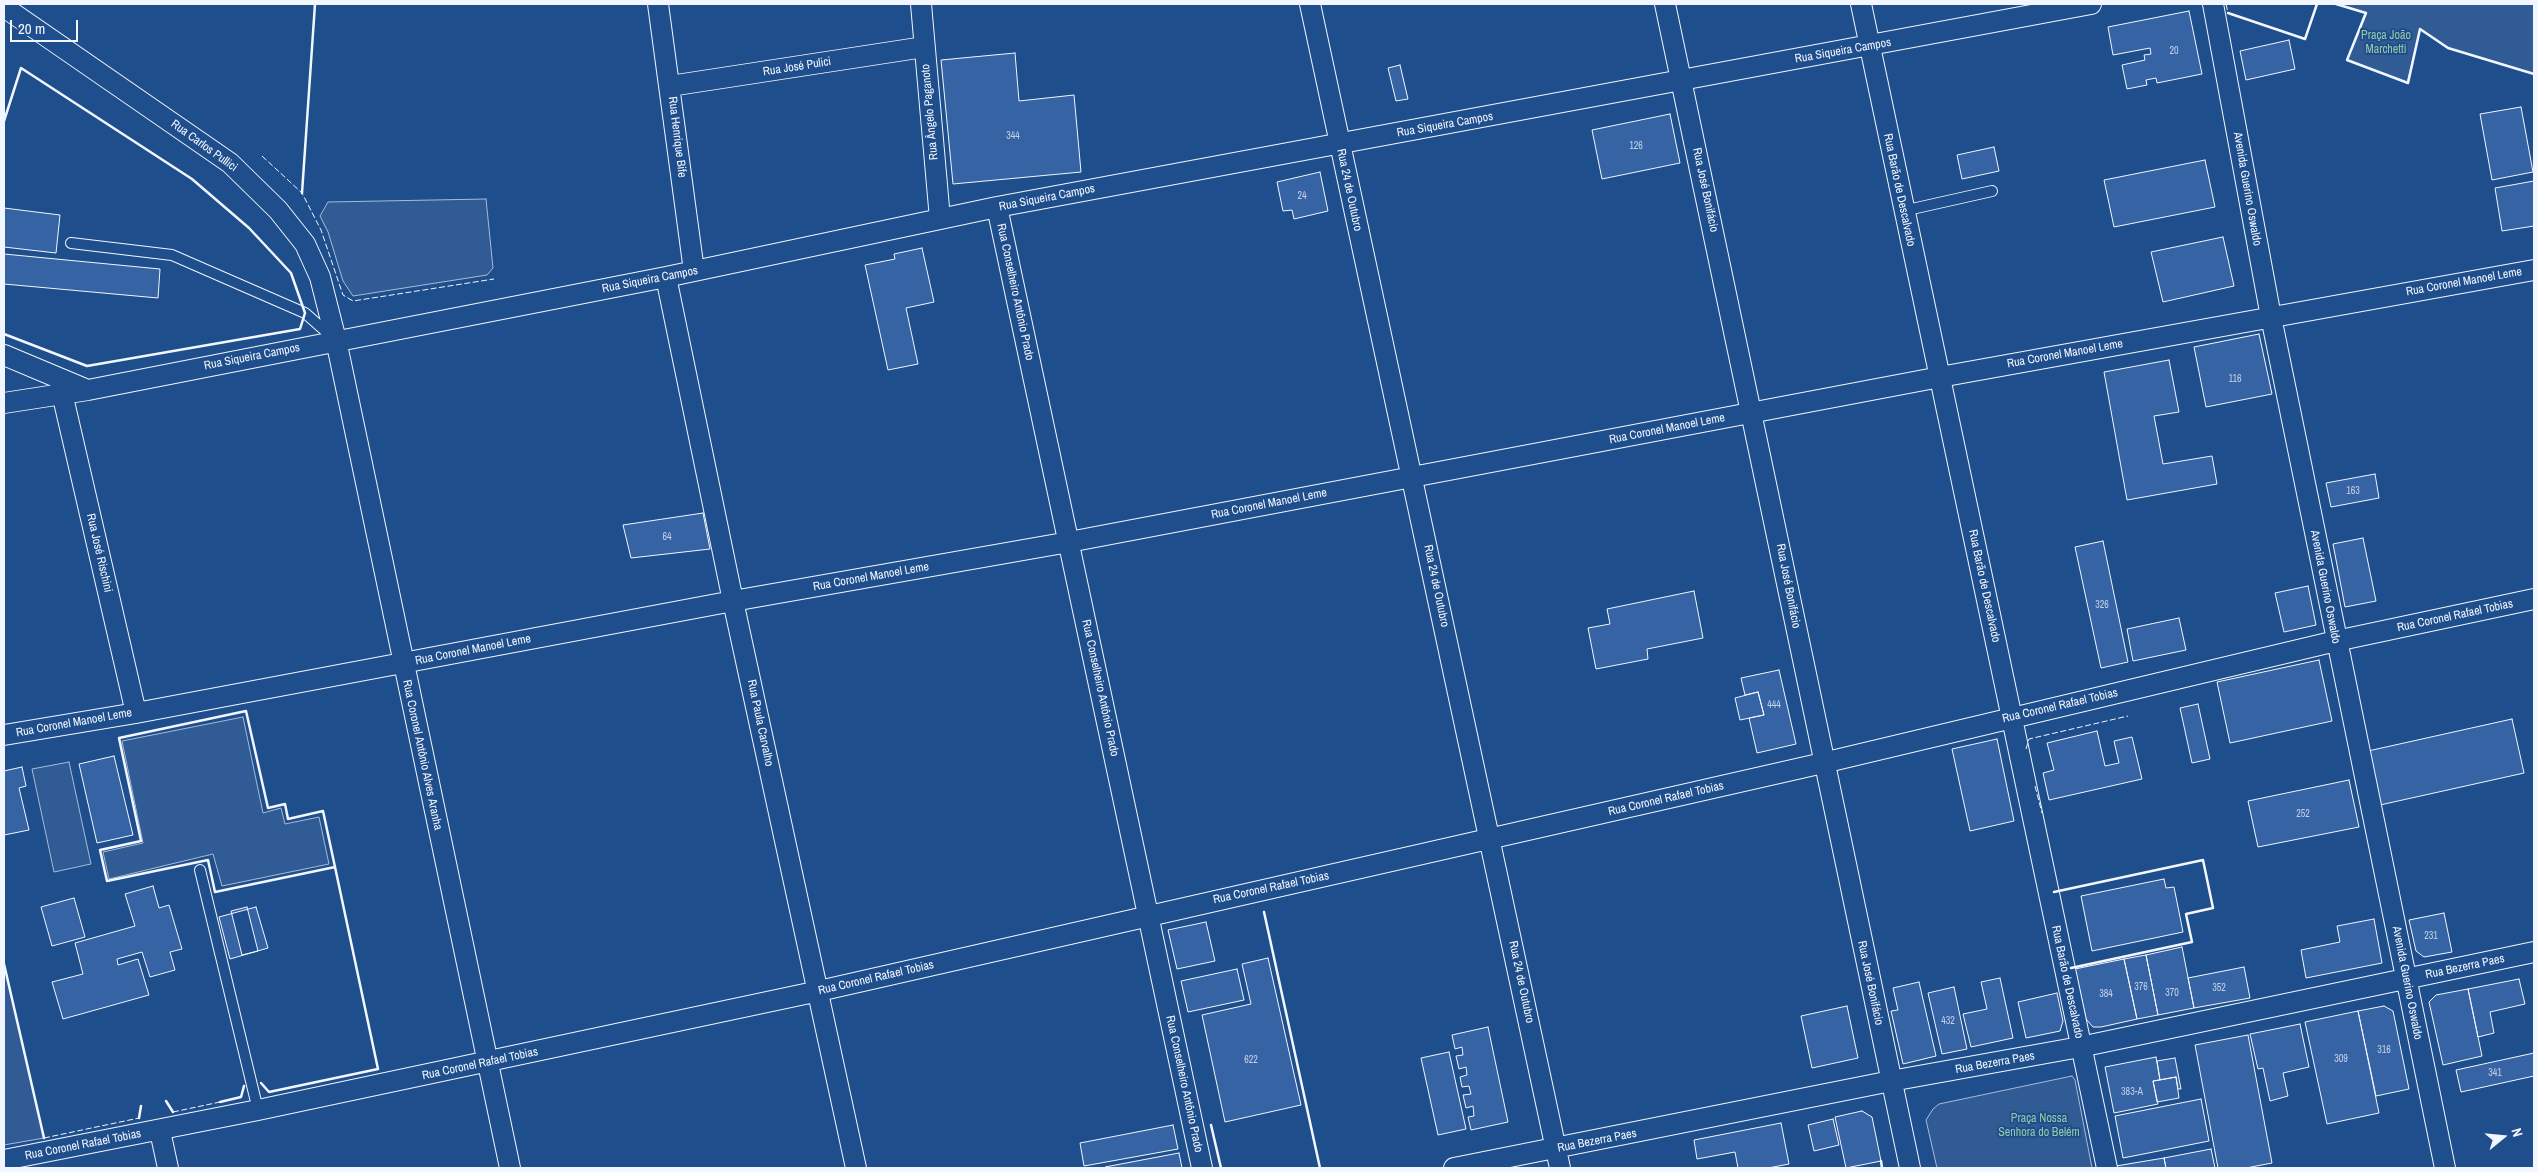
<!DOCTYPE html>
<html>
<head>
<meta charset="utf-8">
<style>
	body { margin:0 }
	#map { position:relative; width:2538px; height:1172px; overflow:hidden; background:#1f4e8c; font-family:"Archivo Narrow",sans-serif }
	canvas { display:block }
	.frame { position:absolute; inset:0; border:5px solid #f2f6ff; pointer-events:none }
	.north { position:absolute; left:2478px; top:1112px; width:50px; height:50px; -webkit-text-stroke:4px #1f4e8c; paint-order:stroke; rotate:73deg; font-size:14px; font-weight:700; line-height:20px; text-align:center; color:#f2f6ff }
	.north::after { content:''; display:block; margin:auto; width:18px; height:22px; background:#f2f6ff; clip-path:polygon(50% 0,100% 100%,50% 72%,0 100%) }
	.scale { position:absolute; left:10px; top:20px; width:68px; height:22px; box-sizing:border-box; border:2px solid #f2f6ff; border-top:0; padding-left:6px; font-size:15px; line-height:18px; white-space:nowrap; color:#f2f6ff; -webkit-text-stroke:4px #1f4e8c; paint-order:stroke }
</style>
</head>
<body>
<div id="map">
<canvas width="2538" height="1172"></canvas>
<div class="frame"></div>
<div class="north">N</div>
<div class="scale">20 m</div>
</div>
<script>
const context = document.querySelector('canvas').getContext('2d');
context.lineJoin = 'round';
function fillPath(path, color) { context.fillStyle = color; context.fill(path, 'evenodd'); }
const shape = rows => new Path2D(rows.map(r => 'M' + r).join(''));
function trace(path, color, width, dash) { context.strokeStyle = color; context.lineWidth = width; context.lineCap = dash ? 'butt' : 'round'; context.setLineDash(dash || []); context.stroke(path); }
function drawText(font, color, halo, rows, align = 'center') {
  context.font = font + ' "Archivo Narrow",sans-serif'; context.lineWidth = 4; context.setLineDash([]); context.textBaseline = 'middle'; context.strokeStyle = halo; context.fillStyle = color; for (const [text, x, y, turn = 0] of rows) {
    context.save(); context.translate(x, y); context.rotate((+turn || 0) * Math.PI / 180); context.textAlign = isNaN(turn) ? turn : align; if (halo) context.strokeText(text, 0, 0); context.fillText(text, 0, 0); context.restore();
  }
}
const green = shape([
	[2336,4,2534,4,2534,74,2448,48,2420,29,2407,83,2347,60,2365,13,2336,4],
	[486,199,493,268,487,275,353,296,343,281,328,232,320,216,328,202,486,199],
	[243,717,263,813,281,808,285,824,319,817,329,864,222,886,213,854,109,879,103,852,143,843,122,741,243,717],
	[69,762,91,864,54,872,32,769,69,762],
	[4,964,44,1138,4,1145,4,964],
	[2072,1076,2075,1080,2092,1168,1937,1168,1926,1120,1933,1109,1939,1104,2072,1076]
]);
fillPath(green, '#305b95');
trace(green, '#a8bbd7', 1);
const building = shape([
	[2189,11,2202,74,2157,83,2156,78,2146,80,2147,85,2127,89,2122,65,2145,60,2144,55,2151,54,2150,48,2113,55,2108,27,2189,11],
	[2289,40,2295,69,2246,80,2240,51,2289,40],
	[1015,53,1019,101,1074,95,1081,172,953,184,941,60,1015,53],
	[1400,65,1408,99,1396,101,1388,68,1400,65],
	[2521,107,2533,172,2492,180,2480,114,2521,107],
	[1670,114,1680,163,1602,179,1592,130,1670,114],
	[1994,147,1999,171,1962,179,1957,155,1994,147],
	[2205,160,2215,207,2114,227,2104,180,2205,160],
	[1320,172,1328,211,1294,219,1292,210,1283,211,1277,182,1320,172],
	[2534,181,2534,226,2502,231,2495,188,2534,181],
	[4,208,60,215,56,253,4,247,4,208],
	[2223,237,2234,286,2163,302,2151,252,2223,237],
	[922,248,934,302,906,308,918,364,888,370,865,265,895,259,894,254,922,248],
	[4,254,160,269,158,298,4,284,4,254],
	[2259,334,2272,394,2206,407,2194,347,2259,334],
	[2169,360,2179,412,2154,416,2163,464,2212,456,2217,484,2127,500,2104,372,2169,360],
	[2375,474,2379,498,2331,507,2326,483,2375,474],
	[703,513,710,549,631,558,623,525,703,513],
	[2363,538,2376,601,2345,607,2333,544,2363,538],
	[2103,541,2128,662,2101,668,2075,547,2103,541],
	[2308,586,2316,625,2284,632,2275,593,2308,586],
	[1694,591,1703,638,1647,649,1648,659,1596,669,1588,628,1610,624,1607,609,1694,591],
	[2179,618,2186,650,2133,661,2127,629,2179,618],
	[2319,660,2332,721,2230,743,2217,682,2319,660],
	[1779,670,1796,744,1757,753,1749,718,1764,715,1758,692,1745,695,1741,678,1779,670],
	[1758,692,1764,715,1740,720,1735,698,1758,692],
	[2198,704,2210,759,2192,763,2180,708,2198,704],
	[2512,719,2524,773,2380,805,2368,751,2512,719],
	[2097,731,2105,766,2119,763,2114,741,2132,737,2142,779,2049,800,2043,773,2054,770,2047,743,2097,731],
	[1997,739,2014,821,1970,831,1952,749,1997,739],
	[114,756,133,835,97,843,79,764,114,756],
	[22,767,26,786,19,788,29,830,4,835,4,771,22,767],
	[2349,780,2359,827,2258,847,2248,801,2349,780],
	[2164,879,2166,888,2174,887,2183,932,2092,951,2081,896,2164,879],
	[153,886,159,908,169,905,182,949,170,952,175,970,150,977,142,952,117,959,118,965,138,959,149,995,63,1019,52,982,83,974,75,943,135,926,125,894,153,886],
	[74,898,85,937,52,946,41,907,74,898],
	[247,907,258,951,242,955,231,911,247,907],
	[256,907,268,948,230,959,219,917,256,907],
	[2444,913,2452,952,2424,957,2416,951,2409,920,2444,913],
	[2374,919,2382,963,2306,978,2301,950,2340,942,2337,926,2374,919],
	[1206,922,1215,961,1177,969,1168,930,1206,922],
	[2182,947,2194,1008,2158,1015,2146,955,2182,947],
	[2146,955,2158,1015,2137,1019,2124,959,2146,955],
	[1268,958,1301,1105,1225,1122,1202,1015,1251,1004,1242,964,1268,958],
	[2124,959,2137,1019,2101,1027,2093,1027,2086,1019,2075,969,2124,959],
	[2244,967,2250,998,2194,1008,2188,978,2244,967],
	[1237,969,1244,1000,1188,1012,1181,981,1237,969],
	[2000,978,2013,1038,1971,1047,1963,1014,1987,1009,1981,982,2000,978],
	[2519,979,2525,1004,2490,1012,2494,1033,2478,1037,2468,989,2519,979],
	[1919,982,1936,1056,1903,1064,1891,1011,1898,1010,1893,988,1919,982],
	[1954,987,1967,1049,1942,1054,1928,993,1954,987],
	[2468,989,2482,1056,2443,1065,2429,1002,2436,995,2468,989],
	[2057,993,2063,1021,2060,1031,2026,1038,2018,1002,2057,993],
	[1847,1006,1858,1058,1812,1068,1801,1016,1847,1006],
	[2384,1006,2393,1011,2409,1089,2376,1096,2358,1011,2384,1006],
	[2358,1011,2379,1113,2327,1124,2305,1022,2358,1011],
	[2300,1024,2309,1067,2283,1073,2288,1096,2270,1101,2263,1068,2258,1069,2250,1034,2300,1024],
	[1488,1027,1508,1122,1471,1130,1468,1117,1474,1116,1473,1106,1466,1108,1463,1095,1471,1094,1469,1086,1462,1087,1460,1077,1467,1075,1466,1067,1459,1069,1456,1056,1463,1055,1462,1047,1455,1049,1452,1035,1488,1027],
	[2248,1035,2272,1163,2246,1168,2218,1168,2195,1045,2248,1035],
	[1449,1052,1466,1129,1438,1135,1421,1058,1449,1052],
	[2534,1053,2534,1076,2461,1092,2456,1070,2534,1053],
	[2156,1057,2160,1080,2153,1081,2158,1104,2114,1113,2105,1067,2156,1057],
	[2175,1058,2181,1089,2178,1089,2176,1077,2160,1080,2157,1061,2175,1058],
	[2176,1077,2179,1098,2157,1102,2153,1081,2176,1077],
	[2201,1099,2209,1141,2123,1158,2115,1116,2201,1099],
	[1862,1111,1872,1117,1881,1161,1846,1168,1835,1117,1862,1111],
	[1833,1119,1839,1145,1814,1151,1808,1125,1833,1119],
	[1781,1123,1789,1164,1768,1168,1738,1168,1735,1152,1697,1159,1694,1140,1781,1123],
	[1173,1125,1178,1149,1084,1166,1080,1143,1173,1125],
	[2211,1149,2215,1168,2166,1168,2164,1158,2211,1149],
	[1179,1153,1182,1168,1105,1168,1105,1167,1179,1153],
	[2164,1158,2166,1168,2117,1168,2116,1166,2164,1158]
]);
fillPath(building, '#3563a3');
trace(building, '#f2f6ff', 1);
const service = shape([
	[1903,211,1992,191],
	[71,243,172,255,305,313,331,336],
	[200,870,258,1110]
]);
const minor = shape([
	[658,4,694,271],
	[921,4,940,219],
	[1310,4,1560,1168],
	[1665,4,1910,1168],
	[1861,4,2107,1168],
	[2213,4,2271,317,2445,1168],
	[4,7,230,163,278,210,305,244,320,277,336,340,510,1168],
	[670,86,924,47],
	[997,207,1202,1168],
	[666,277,733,601,856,1168],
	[4,355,85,389],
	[62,393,136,713],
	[4,403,88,390,666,277,997,207,2091,4],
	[4,735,136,713,733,601,1069,542,1940,377,2534,270],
	[160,1131,168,1168],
	[4,1160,258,1110,819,991,1823,763,2336,641,2534,599],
	[1454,1168,1891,1081,2080,1047,2534,952]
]);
trace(service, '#f2f6ff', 12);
trace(minor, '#f2f6ff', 22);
trace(service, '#1f4e8c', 10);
trace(minor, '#1f4e8c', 20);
trace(shape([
	[2226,4,2228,13],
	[262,156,302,193,321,230,343,295,353,301,494,279],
	[2026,749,2029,739,2128,716],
	[2035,786,2042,813],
	[173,1112,220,1102],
	[44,1138,139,1118]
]), '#f2f6ff', 1, [6, 2.5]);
trace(shape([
	[2336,4,2366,13,2347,60,2408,83,2420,29,2448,48,2534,74],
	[2228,13,2305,39,2317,4],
	[4,121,21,68,192,179,249,228,291,273,305,313,300,329,87,366,4,334],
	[302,193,315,4],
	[2054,892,2203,860,2213,908,2186,914,2192,942,2071,968],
	[1264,912,1320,1168],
	[4,964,44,1138],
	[261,1083,269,1092,378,1069,335,867,215,892,208,860,107,881,100,850,141,841,119,738,246,711,268,808,285,804,288,819,323,811,335,867],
	[166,1101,173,1112],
	[220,1102,241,1097,244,1086],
	[139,1118,141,1106],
	[1211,1125,1221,1168],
	[1881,1161,1882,1168]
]), '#f2f6ff', 2.5);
drawText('10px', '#c3d1e8', null, [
	["20",2174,51],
	["344",1013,136],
	["126",1636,146],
	["24",1302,196],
	["116",2235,379],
	["163",2353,491],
	["64",667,537],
	["326",2102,605],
	["444",1774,705],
	["252",2303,814],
	["231",2431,936],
	["376",2141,987],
	["352",2219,988],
	["370",2172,993],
	["384",2106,994],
	["432",1948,1021],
	["316",2384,1050],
	["309",2341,1059],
	["622",1251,1060],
	["341",2495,1073],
	["383-A",2132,1092]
]);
drawText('12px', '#97c8a6', '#1f4e8c', [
	["Praça João",2386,36],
	["Marchetti",2386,50],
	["Praça Nossa",2039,1119],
	["Senhora do Belém",2039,1133]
]);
drawText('12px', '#f2f6ff', '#1f4e8c', [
	["Rua Siqueira Campos",1843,51,-10],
	["Rua José Pulici",797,67,-9],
	["Rua Ângelo Paganoto",930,112,-95],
	["Rua Siqueira Campos",1445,125,-10],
	["Rua Henrique Bife",677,137,83],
	["Rua Carlos Pullici",204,146,36],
	["Avenida Guerino Oswaldo",2247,189,80],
	["Rua 24 de Outubro",1349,190,78],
	["Rua José Bonifácio",1705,190,78],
	["Rua Barão de Descalvado",1899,190,78],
	["Rua Siqueira Campos",1047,198,-11],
	["Rua Siqueira Campos",650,280,-11],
	["Rua Coronel Manoel Leme",2464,282,-10],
	["Rua Conselheiro Antônio Prado",1015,292,78],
	["Rua Coronel Manoel Leme",2065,354,-10],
	["Rua Siqueira Campos",252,357,-11],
	["Rua Coronel Manoel Leme",1667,429,-11],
	["Rua Coronel Manoel Leme",1269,504,-11],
	["Rua José Rischini",99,553,77],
	["Rua Coronel Manoel Leme",871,577,-10],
	["Rua 24 de Outubro",1436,586,78],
	["Rua José Bonifácio",1788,586,79],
	["Rua Barão de Descalvado",1984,586,78],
	["Avenida Guerino Oswaldo",2325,587,79],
	["Rua Coronel Rafael Tobias",2455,616,-12],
	["Rua Coronel Manoel Leme",473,650,-11],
	["Rua Conselheiro Antônio Prado",1100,688,78],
	["Rua Coronel Rafael Tobias",2060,706,-13],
	["Rua Coronel Manoel Leme",74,723,-10],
	["Rua Paula Carvalho",760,723,78],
	["Rua Coronel Antônio Alves Aranha",422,755,78],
	["Rua Coronel Rafael Tobias",1666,799,-13],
	["Rua Coronel Rafael Tobias",1271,888,-12],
	["Rua Bezerra Paes",2465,967,-12],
	["Rua Coronel Rafael Tobias",876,978,-13],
	["Rua 24 de Outubro",1521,982,78],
	["Rua Barão de Descalvado",2067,982,78],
	["Rua José Bonifácio",1870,983,78],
	["Avenida Guerino Oswaldo",2407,983,79],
	["Rua Bezerra Paes",1995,1063,-10],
	["Rua Coronel Rafael Tobias",480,1064,-12],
	["Rua Conselheiro Antônio Prado",1184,1084,78],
	["Rua Bezerra Paes",1597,1141,-11],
	["Rua Coronel Rafael Tobias",83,1145,-11]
]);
</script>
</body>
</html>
